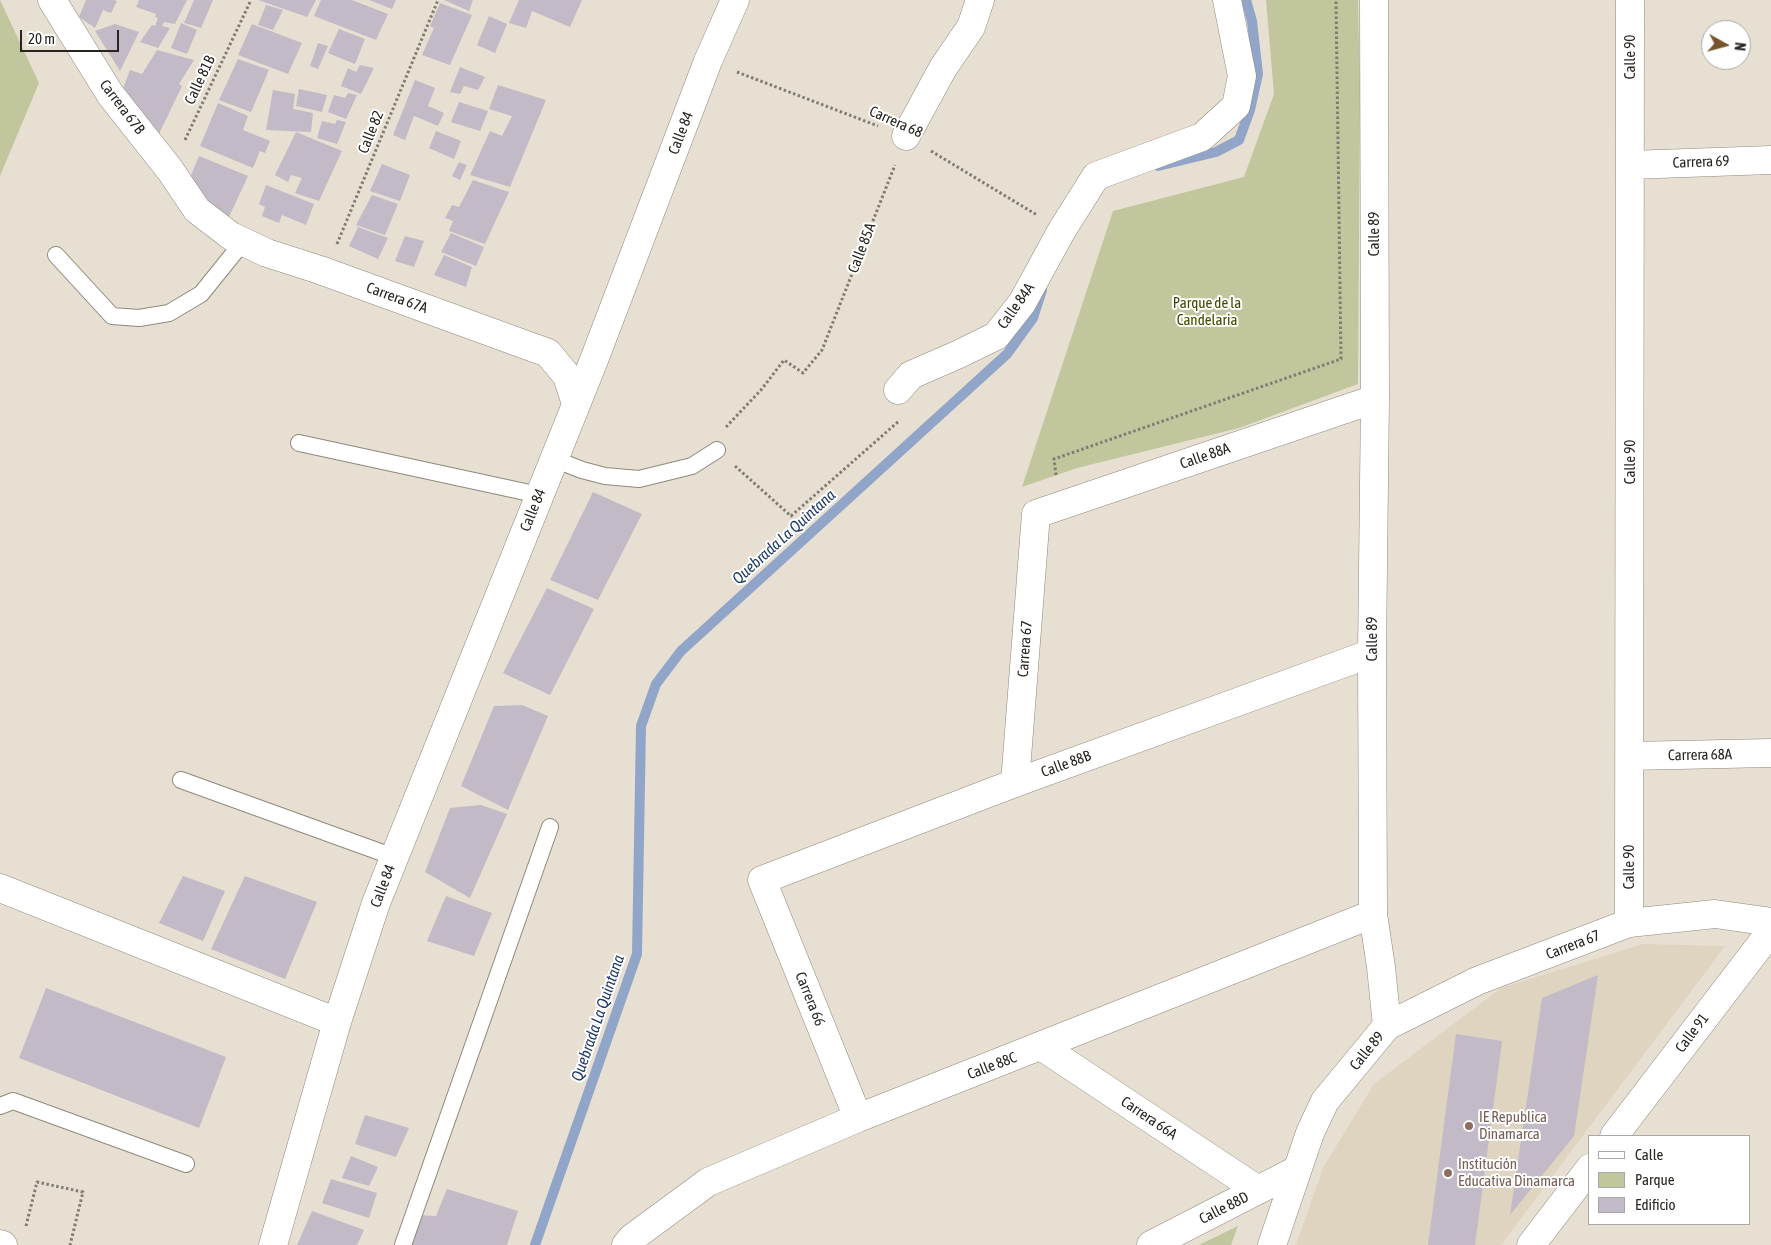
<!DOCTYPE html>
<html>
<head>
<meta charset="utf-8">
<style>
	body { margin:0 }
	#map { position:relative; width:1771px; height:1245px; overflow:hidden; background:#e7dfd2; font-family:"Asap Condensed",sans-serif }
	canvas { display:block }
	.legend { position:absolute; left:1588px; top:1135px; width:162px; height:90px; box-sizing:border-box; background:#fff; border:1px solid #a9a8a6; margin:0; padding:6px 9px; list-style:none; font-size:15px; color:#282520 }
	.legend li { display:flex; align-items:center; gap:10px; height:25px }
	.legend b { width:25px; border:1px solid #a9a8a6 }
	.north { position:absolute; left:1701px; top:20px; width:50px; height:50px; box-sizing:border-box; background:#fff; border:1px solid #a9a8a6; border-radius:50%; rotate:97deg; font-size:14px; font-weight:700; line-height:20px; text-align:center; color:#282520 }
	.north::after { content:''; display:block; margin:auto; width:18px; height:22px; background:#77542c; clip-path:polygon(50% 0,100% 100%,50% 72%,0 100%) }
	.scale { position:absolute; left:20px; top:30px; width:99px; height:22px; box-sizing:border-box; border:2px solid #282520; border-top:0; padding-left:6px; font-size:15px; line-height:18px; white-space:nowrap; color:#282520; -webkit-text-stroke:4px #fff; paint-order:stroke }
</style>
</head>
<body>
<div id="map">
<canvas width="1771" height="1245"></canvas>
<ul class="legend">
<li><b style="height:6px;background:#fff"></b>Calle</li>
<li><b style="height:14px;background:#c2c69d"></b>Parque</li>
<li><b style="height:14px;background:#c2bac6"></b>Edificio</li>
</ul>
<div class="north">N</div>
<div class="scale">20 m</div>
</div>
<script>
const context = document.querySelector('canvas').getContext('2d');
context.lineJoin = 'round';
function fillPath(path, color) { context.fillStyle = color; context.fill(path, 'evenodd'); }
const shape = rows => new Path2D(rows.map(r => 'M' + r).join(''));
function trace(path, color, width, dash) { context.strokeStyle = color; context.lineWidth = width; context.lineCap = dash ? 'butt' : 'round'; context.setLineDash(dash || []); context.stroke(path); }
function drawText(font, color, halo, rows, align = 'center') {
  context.font = font + ' "Asap Condensed",sans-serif'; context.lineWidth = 4; context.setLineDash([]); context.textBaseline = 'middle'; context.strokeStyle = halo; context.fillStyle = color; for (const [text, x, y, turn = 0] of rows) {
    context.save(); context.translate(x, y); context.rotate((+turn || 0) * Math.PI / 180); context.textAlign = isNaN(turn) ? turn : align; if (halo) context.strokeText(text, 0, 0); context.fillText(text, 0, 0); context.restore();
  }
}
fillPath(shape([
	[1643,944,1725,946,1501,1245,1296,1245,1323,1168,1374,1084,1501,988]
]), '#ded4c0');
fillPath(shape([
	[0,0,39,83,0,176],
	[1266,0,1358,0,1360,88,1358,384,1239,428,1077,468,1022,487,1113,211,1244,177,1274,94],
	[1238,1226,1231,1245,1199,1245]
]), '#c2c69d');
trace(shape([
	[1158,166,1216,152,1239,140,1250,110,1258,74,1252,21,1246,0],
	[535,1245,637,954,641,726,656,684,681,651,1007,354,1033,318,1042,290]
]), '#90a5c8', 10);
fillPath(shape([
	[86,0,114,0,117,1,111,13,103,10,95,28,79,17],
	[139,0,187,0,175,24,164,22,162,26,170,28,158,48,140,42,152,25,155,26,158,18,155,17,156,14,136,7],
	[194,0,213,0,201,28,184,23],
	[258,0,316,0,307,17],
	[321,0,352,0,388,14,376,40,314,16],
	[369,0,396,0,392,9],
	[444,0,473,0,469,11],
	[519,0,582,0,570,27,532,11,526,28,509,23],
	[440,3,472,15,450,65,422,55,434,28,430,26],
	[266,5,283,10,273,30,258,25],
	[489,16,507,24,495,53,477,45],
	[181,23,197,30,187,54,171,48],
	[115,24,139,32,120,71,95,31],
	[252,24,302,43,288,74,238,55],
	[339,29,365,39,355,64,328,53],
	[318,43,328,46,318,69,310,66],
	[157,50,194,60,179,84,182,86,158,136,122,91,130,70,142,74],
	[238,59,269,70,251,112,219,100],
	[360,65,374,68,361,94,341,86,348,68,356,72],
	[460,67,485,77,478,90,464,86,460,94,450,92],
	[415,80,435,88,428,106,444,113,438,126,414,116,405,140,393,135],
	[498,85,546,100,510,187,470,175,490,131,502,136,512,116,489,109],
	[299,89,327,95,322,112,296,106],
	[273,90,295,94,293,109,313,113,311,132,266,130],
	[348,93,357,95,346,119,328,112,334,95,345,98],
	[459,102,488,111,480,131,451,122],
	[218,103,248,116,243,130,270,141,265,153,260,151,253,168,200,146],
	[337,120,346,122,337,144,317,138,322,121,335,124],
	[436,131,461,141,454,159,429,148],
	[296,132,342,151,319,201,295,193,302,178,291,175,288,182,275,175],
	[199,156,248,176,229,217,210,210,189,180],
	[459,162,467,165,460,180,452,176],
	[382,164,410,175,400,201,370,191],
	[473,180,509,192,485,244,449,231,453,221,445,218,452,205,459,207],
	[266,185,314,204,306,225,282,215,279,223,262,216,265,207,259,204],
	[372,195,398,204,385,235,356,225],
	[358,227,388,238,378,259,349,246],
	[451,233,484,247,476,266,441,252],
	[405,236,424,241,414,267,395,261],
	[444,255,472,267,466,287,434,275],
	[593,492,642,514,598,600,550,580],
	[547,588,594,609,550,695,503,673],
	[522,705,548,716,508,810,461,786,494,706],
	[481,805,507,814,470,898,425,872,450,808],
	[183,876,225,891,203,941,159,923],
	[245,876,317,902,285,979,211,949],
	[446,896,492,913,474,956,427,941],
	[1598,975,1574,1136,1510,1215,1542,998],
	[46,988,226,1057,199,1128,19,1058],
	[1456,1034,1502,1041,1475,1245,1428,1245],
	[365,1115,409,1128,396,1157,355,1144],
	[351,1156,378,1167,369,1186,342,1178],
	[331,1179,377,1193,369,1218,322,1203],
	[447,1189,518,1211,507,1245,408,1245,418,1215,436,1216],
	[312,1211,364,1230,357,1245,297,1245]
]), '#c2bac6');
const lane = shape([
	[56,255,112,316,139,318,169,313,201,294,243,242],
	[299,443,539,495],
	[554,459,582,470,605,476,639,479,692,466,717,450],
	[181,780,394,857],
	[0,1106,13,1101,186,1164],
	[403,1245,550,827]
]);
const street = shape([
	[52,0,110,94,170,170,197,210,231,236,267,253,320,270,548,353,567,376,576,404],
	[1374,0,1375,399,1372,653,1373,914,1381,967,1387,1026],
	[906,136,943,68,971,27,980,0],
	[1630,165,1771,160],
	[898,390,911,375,957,355,996,336,1022,303,1062,230,1096,176,1202,137,1236,106,1242,76,1227,0],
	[1630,756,1771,753],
	[1015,783,1036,514,1375,399],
	[0,888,337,1022],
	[1629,923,1630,0],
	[1041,1046,1258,1190],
	[858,1118,762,880,1015,783,1372,653],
	[1614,1136,1771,931],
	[273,1245,337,1022,376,903,594,360,708,61,735,0],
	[626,1245,632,1238,708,1182,858,1118,1373,914],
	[1151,1245,1297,1170],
	[1531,1245,1590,1168]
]);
const secondary = shape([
	[0,1244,3,1245],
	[1272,1245,1310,1133,1325,1101,1387,1026,1477,981,1629,923,1715,914,1771,922]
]);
trace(lane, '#8f897c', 18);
trace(street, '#8f897c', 29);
trace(secondary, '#8f897c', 29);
trace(shape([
	[737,72,878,126],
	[185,140,251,0],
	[931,151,1037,215],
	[337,244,438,0],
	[726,427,761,390,784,360,803,373,822,350,895,165],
	[735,466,791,516,899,421],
	[1056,475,1054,459,1341,359,1336,0],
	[26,1226,37,1182,83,1192,70,1245]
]), '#817b73', 3, [2.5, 2.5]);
trace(lane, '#fff', 16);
trace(street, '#fff', 28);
trace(secondary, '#fff', 28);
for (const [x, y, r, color] of [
	[1469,1126,5,"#8d6e63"],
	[1448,1173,5,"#8d6e63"]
]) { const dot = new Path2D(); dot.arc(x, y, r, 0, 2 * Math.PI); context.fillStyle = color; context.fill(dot); trace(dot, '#fff', 2); }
drawText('15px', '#282520', '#fff', [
	["Calle 90",1630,57,-90],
	["Calle 81B",200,80,-65],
	["Carrera 67B",122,107,53],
	["Carrera 68",896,122,24],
	["Calle 82",371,132,-68],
	["Calle 84",681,133,-69],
	["Carrera 69",1701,162,-2],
	["Calle 89",1374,234,-90],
	["Calle 85A",862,248,-69],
	["Carrera 67A",397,298,20],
	["Calle 84A",1016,306,-55],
	["Calle 88A",1205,456,-19],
	["Calle 90",1630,462,-90],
	["Calle 84",533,510,-68],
	["Calle 89",1372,639,-90],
	["Carrera 67",1025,649,-86],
	["Carrera 68A",1700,755,-1],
	["Calle 88B",1066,764,-20],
	["Calle 90",1629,867,-90],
	["Calle 84",383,886,-69],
	["Carrera 67",1573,945,-21],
	["Carrera 66",810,999,68],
	["Calle 91",1692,1033,-53],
	["Calle 89",1367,1051,-51],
	["Calle 88C",992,1066,-21],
	["Carrera 66A",1149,1118,34],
	["Calle 88D",1224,1208,-27]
]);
drawText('15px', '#474900', '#fff', [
	["Parque de la",1207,303],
	["Candelaria",1207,320]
]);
drawText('15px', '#785e54', '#fff', [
	["IE Republica",1479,1117],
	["Dinamarca",1479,1134],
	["Institución",1458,1164],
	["Educativa Dinamarca",1458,1181]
], 'left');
drawText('italic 16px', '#203c6a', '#fff', [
	["Quebrada La Quintana",784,537,-42],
	["Quebrada La Quintana",598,1018,-71]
]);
</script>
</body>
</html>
